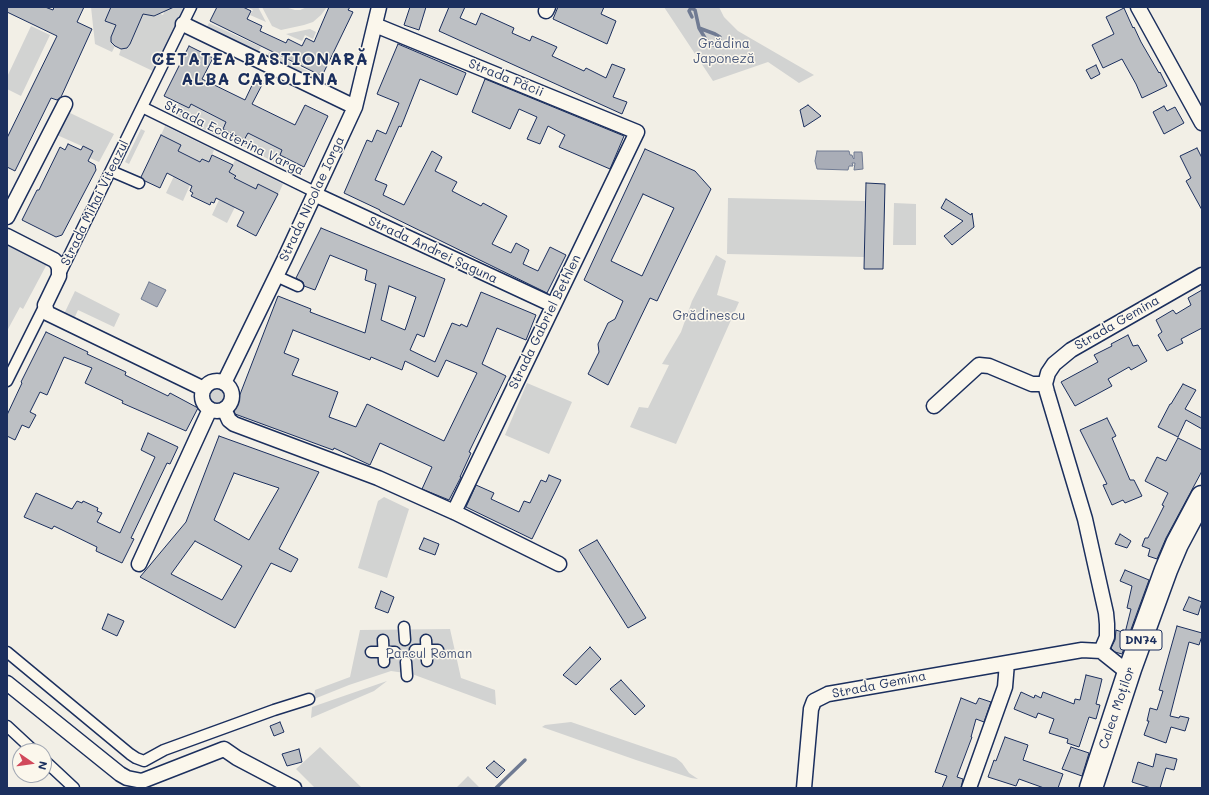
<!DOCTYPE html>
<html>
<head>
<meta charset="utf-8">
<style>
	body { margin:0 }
	#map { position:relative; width:1209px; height:795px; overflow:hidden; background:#f2efe6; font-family:Mali,sans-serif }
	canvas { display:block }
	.frame { position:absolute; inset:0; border:8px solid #1b2f5e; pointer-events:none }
	.north { position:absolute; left:12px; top:743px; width:40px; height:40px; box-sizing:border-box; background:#fbf7ec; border:1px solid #a1a7b3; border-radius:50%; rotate:103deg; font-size:11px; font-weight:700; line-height:16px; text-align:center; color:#1b2f5e }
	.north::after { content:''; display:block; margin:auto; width:14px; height:18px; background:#d1495b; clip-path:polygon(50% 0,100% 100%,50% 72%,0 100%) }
</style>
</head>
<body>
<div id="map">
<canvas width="1209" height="795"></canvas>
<div class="frame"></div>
<div class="north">N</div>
</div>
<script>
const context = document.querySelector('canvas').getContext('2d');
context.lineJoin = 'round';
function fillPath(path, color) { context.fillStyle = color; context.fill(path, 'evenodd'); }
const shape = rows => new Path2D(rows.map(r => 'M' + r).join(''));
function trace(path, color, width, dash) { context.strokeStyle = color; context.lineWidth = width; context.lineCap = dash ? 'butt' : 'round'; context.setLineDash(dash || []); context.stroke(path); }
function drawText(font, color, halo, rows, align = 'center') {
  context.font = font + ' Mali,sans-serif'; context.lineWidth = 3; context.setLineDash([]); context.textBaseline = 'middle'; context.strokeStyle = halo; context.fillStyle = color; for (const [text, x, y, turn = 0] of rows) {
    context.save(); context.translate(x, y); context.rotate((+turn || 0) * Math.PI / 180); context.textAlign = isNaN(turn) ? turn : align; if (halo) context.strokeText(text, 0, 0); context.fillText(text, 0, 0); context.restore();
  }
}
fillPath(shape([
	[91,7,111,7,105,21,116,25,111,37,111,42,115,46,112,52,95,44],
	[166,7,185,7,155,72,119,55,121,49,127,48,130,44,145,8,149,15,152,16,156,16,158,13,163,15],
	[247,7,258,7,266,22,250,15,253,10],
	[262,7,285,7,295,10,300,10,307,7,327,7,321,15,313,22,304,25,281,30,272,26],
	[664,7,719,7,724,17,738,31,814,75,799,83,768,62,713,81],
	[209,23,261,47,257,53,206,29],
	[31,26,50,35,21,96,7,89,7,77],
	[310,29,316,32,313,39,305,35,302,41,286,34],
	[269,52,322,78,318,84,267,58],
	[179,103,191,104,226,122,219,137,174,114],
	[68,112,114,134,99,162,90,158,93,151,57,135],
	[165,126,214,150,209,162,202,159,200,162,178,151,181,145,161,135],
	[141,129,145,131,129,164,125,162],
	[247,133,282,150,276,163,241,145],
	[235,160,283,184,272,208,277,194,259,184,256,189,234,178,235,176,229,172],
	[174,176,190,185,183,201,166,193],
	[728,198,865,201,864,257,727,254],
	[219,200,235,207,227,223,212,215],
	[894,203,916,204,916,245,893,245],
	[7,243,47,264,23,309,20,307,7,331],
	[716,255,726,261,717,295,739,302,676,444,630,427,639,407,648,408,669,365,662,364,681,332,692,301],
	[75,291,120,314,114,327,78,310,74,319,64,314],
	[527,383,572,402,549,454,505,435],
	'210 396a7 7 0 1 1 14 0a7 7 0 1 1-14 0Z',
	[384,497,409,509,387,578,358,568,378,501],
	[450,629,461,678,495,690,496,705,412,674,391,671,349,685,314,699,315,690,350,677,360,630],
	[387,681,374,691,311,718,312,707],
	[571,722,676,758,682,763,689,773,698,779,691,778,636,760,542,727,545,725],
	[320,747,362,788,315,788,296,769],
	[468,776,480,788,456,788]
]), '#d2d3d2');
const water = shape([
	[817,151,849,151,850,155,852,155,853,158,854,159,854,152,862,152,863,169,854,170,855,163,852,163,853,166,849,166,848,170,817,169,815,161,817,151],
	[149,282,166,290,157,307,141,299,149,282]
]);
fillPath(water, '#a9adb7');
trace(water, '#707b93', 1);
trace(shape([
	[692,17,689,11,691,8,695,10,699,28,715,34,720,37,720,43,717,46,710,44,705,38,699,28],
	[496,788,525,760]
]), '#707b93', 3.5);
const building = shape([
	[7,7,45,7,53,10,54,7,84,7,77,22,92,29,61,97,57,100,51,98,15,171,7,167,7,138,57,36,7,12,7,7],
	[111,7,174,7,154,16,143,14,130,44,127,48,121,49,115,46,111,42,111,37,116,25,105,21,111,7],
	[217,7,243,7,251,11,247,19,262,26,260,31,286,43,288,39,302,46,306,38,314,42,329,7,350,7,348,10,353,12,322,76,210,21,217,7],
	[410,7,426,7,419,30,404,25,410,7],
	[449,7,465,7,460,18,476,25,481,13,514,28,512,33,530,41,532,36,557,47,552,56,584,71,586,68,606,78,612,64,625,69,613,97,627,102,622,114,439,31,449,7],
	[558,7,604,7,601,14,616,21,607,44,553,19,558,7],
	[1124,8,1133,28,1134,27,1141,42,1159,73,1160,72,1167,86,1142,98,1136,84,1122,59,1103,68,1092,45,1114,34,1106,17,1124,8],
	[398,44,466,73,457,95,420,79,401,127,399,126,375,180,387,185,383,195,404,205,432,151,442,157,435,171,457,182,452,191,481,206,483,203,507,216,492,244,511,253,516,243,529,250,523,264,538,271,550,247,566,255,547,293,380,211,380,210,344,193,367,140,372,142,377,130,386,134,399,103,377,94,398,44],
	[189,46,213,58,202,79,245,100,255,79,263,83,252,104,295,125,305,105,328,116,304,167,280,155,282,150,248,133,244,140,223,129,226,122,191,104,189,108,164,96,189,46],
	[1096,65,1100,74,1091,79,1086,70,1096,65],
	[485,79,624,136,610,169,559,147,565,135,548,126,540,144,527,139,537,117,519,109,510,129,472,112,485,79],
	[808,105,821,116,804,127,800,110,808,105],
	[1164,106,1167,111,1175,107,1184,123,1164,134,1153,112,1164,106],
	[161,135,181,145,178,151,200,162,202,159,209,162,212,155,233,165,229,172,236,176,234,178,256,189,258,184,278,194,256,236,237,226,244,212,216,198,214,203,211,202,210,205,191,196,193,193,190,191,192,186,167,173,160,188,145,181,141,177,161,135],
	[68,144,81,150,83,146,93,151,88,161,95,165,96,170,62,235,56,237,22,220,37,190,39,190,60,147,65,150,68,144],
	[1197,148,1202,158,1202,210,1186,181,1191,178,1180,156,1197,148],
	[645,149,695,171,711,189,657,301,650,298,608,385,588,374,599,352,598,344,608,323,615,319,623,301,584,280,645,149],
	[643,194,674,208,642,276,611,261,643,194],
	[866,183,885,184,883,269,864,269,866,183],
	[946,199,971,215,972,213,974,227,952,245,944,236,963,221,941,208,946,199],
	[321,228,445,279,424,337,417,334,410,350,435,362,452,323,460,326,461,324,467,327,481,292,536,315,526,340,497,328,482,364,506,376,469,452,471,453,460,477,461,477,449,500,422,489,432,467,380,443,370,465,334,448,333,450,235,414,234,410,278,296,311,309,310,312,365,333,376,284,365,280,367,270,330,255,315,290,304,286,303,282,296,278,321,228],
	[389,286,416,297,405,330,381,320,389,286],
	[293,330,370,360,371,357,402,370,405,361,438,377,446,360,477,373,444,441,367,404,356,427,329,417,338,392,292,375,299,359,284,353,293,330],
	[1202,290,1202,328,1181,339,1183,343,1167,351,1158,335,1162,332,1156,320,1173,310,1176,314,1191,305,1188,298,1202,290],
	[46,332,88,352,87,354,126,372,125,375,168,396,170,393,198,408,186,431,122,403,123,401,85,383,92,368,64,357,47,395,40,392,30,412,36,415,29,428,22,425,15,440,7,436,7,415,22,383,21,382,46,332],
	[1128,335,1133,346,1138,345,1147,361,1131,370,1129,367,1108,379,1112,386,1075,406,1061,382,1098,362,1094,355,1112,346,1111,344,1128,335],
	[1183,384,1196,390,1185,409,1202,418,1202,429,1186,420,1178,437,1158,427,1170,404,1171,404,1183,384],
	[1107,418,1116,436,1112,438,1130,480,1134,480,1142,496,1125,503,1123,500,1112,505,1103,485,1107,484,1080,430,1107,418],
	[148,433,178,447,170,464,167,463,131,538,134,539,122,563,96,551,97,547,54,526,52,529,24,517,36,493,72,509,77,501,82,503,83,501,98,508,97,511,102,513,97,522,120,533,155,457,141,450,148,433],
	[219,436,319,472,279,549,298,559,291,572,271,563,235,628,140,577,186,522,219,436],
	[234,473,279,488,249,540,214,520,234,473],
	[195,541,242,566,222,600,171,574,195,541],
	[1178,438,1202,450,1202,471,1166,538,1157,559,1148,556,1150,549,1142,546,1145,538,1148,538,1164,506,1162,505,1168,493,1145,481,1157,457,1166,461,1178,438],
	[549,475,561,480,532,539,466,507,476,485,494,493,491,499,519,512,524,501,530,503,541,480,546,482,549,475],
	[1120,534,1131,541,1127,548,1115,544,1120,534],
	[424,538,439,544,435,555,419,549,424,538],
	[597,540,646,618,628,628,579,550,597,540],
	[1125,570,1149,580,1122,654,1115,652,1111,648,1115,640,1116,630,1125,633,1131,609,1127,608,1132,586,1120,581,1125,570],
	[381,591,394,597,388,613,375,608,381,591],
	[1189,597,1202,602,1198,615,1183,610,1189,597],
	[108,614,124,621,117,636,102,629,108,614],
	[1177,626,1202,633,1202,636,1199,645,1189,642,1170,716,1179,718,1180,716,1189,718,1185,731,1171,727,1166,743,1144,735,1149,721,1147,721,1150,708,1157,710,1163,691,1159,690,1177,626],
	[590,647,601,659,576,685,563,675,590,647],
	[1086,675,1102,679,1096,704,1100,705,1096,719,1089,717,1079,747,1067,743,1068,739,1049,733,1054,719,1038,713,1036,718,1014,709,1021,692,1034,698,1035,695,1041,698,1043,692,1074,704,1075,699,1080,700,1086,675],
	[621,680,645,706,635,715,610,689,621,680],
	[961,698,976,704,979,698,991,702,984,722,976,719,971,737,972,737,957,777,963,779,961,788,942,788,947,776,935,772,961,698],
	[280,722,284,732,274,736,270,726,280,722],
	[1005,737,1028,745,1023,760,1063,774,1058,788,1044,788,1019,779,1016,786,988,777,994,760,996,761,1005,737],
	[1071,747,1089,753,1082,776,1062,769,1071,747],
	[299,749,302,762,287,766,282,754,299,749],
	[1156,754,1177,759,1174,770,1166,768,1160,788,1151,788,1132,782,1138,762,1153,767,1156,754],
	[494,761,505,770,497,778,486,768,494,761]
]);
fillPath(building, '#bdc0c4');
trace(building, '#1b2f5e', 1);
const pedestrian = shape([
	[142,107,315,192],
	[111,171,139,183],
	[59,276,191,7],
	[276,276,298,286],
	[7,381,45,305],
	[404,627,405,640],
	[383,640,384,662],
	[426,640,427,661],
	[415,650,438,650],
	[7,652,130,754,136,758,144,761,164,750,274,710,309,699],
	[371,652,395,652],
	[406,662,407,676],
	[7,726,34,751],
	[44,760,74,788]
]);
const minor = shape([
	[1138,7,1202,123],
	[546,11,548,7],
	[183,24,355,107],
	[375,25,637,132,454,512],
	[314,194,553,305],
	[7,217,65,104],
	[7,236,54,260,57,263,59,268,59,276,45,305,47,313,204,389],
	'202 396a15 15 0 1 1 30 0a15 15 0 1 1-30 0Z',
	[224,383,285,258,355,107,379,7],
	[934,406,979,365,989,366,1032,384,1045,384],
	[224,409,229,420,234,424,378,478,454,512,559,564],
	[139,564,210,409],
	[1101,651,1107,637,1107,624,1106,613,1085,519,1047,392,1045,384,1048,373,1054,364,1071,350,1202,275],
	[7,683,120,774,127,778,142,781,224,749,237,758,294,788],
	[804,788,811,709,814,701,828,694,1082,650,1101,651,1121,667,1130,669],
	[969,788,1005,687,1007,663]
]);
const primary = shape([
	[1091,788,1130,669,1166,570,1177,544,1202,497]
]);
trace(pedestrian, '#1b2f5e', 13);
trace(minor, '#1b2f5e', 17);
trace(primary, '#1b2f5e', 25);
trace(pedestrian, '#fbf7ec', 10);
trace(minor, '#fbf7ec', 14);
trace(primary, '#fbf7ec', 22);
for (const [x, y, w] of [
	[1141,640,42]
]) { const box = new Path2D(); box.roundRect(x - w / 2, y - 10, w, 20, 3); context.fillStyle = '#fbf7ec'; context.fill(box); trace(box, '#1b2f5e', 1); }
drawText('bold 12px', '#1b2f5e', null, [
	["DN74",1141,640]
]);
drawText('13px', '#49587b', '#fbf7ec', [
	["Grădina",724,44],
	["Japoneză",724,59],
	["Grădinescu",709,316],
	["Parcul Roman",429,654]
]);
drawText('13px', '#1b2f5e', '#fbf7ec', [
	["Strada Păcii",506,78,22],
	["Strada Ecaterina Varga",234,138,26],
	["Strada Nicolae Iorga",312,199,-65],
	["Strada Mihai Viteazul",95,203,-64],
	["Strada Andrei Șaguna",433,250,25],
	["Strada Gabriel Bethlen",545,322,-64],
	["Strada Gemina",1117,323,-30],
	["Strada Gemina",879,685,-11],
	["Calea Moților",1117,708,-71]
]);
context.letterSpacing = '1px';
drawText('bold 17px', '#1b2f5e', '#fbf7ec', [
	["CETATEA BASTIONARĂ",260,60],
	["ALBA CAROLINA",260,80]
]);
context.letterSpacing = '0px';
</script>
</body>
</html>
